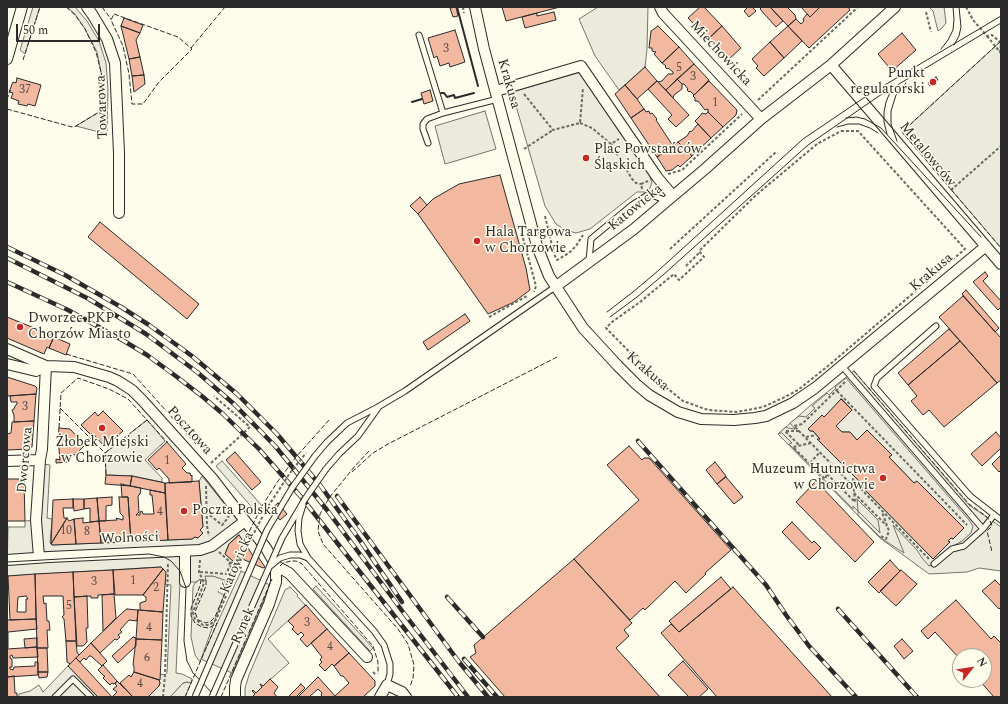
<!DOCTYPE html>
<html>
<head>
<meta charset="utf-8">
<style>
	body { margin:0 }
	#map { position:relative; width:1008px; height:704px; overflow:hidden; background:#fdfbea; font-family:Spectral,serif }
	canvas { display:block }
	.frame { position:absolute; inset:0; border:8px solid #2b2b2b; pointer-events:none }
	.north { position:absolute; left:952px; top:648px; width:40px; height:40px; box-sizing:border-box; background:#fdfbea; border:1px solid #a9a89e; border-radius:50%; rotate:60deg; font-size:11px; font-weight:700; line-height:16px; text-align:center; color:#2b2b2b }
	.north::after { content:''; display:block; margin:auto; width:14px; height:18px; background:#c62828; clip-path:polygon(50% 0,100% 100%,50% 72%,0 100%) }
	.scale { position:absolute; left:16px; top:24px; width:84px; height:18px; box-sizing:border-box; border:2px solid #2b2b2b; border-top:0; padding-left:5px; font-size:12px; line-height:14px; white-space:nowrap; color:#2b2b2b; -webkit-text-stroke:3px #fdfbea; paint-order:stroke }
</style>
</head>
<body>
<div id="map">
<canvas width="1008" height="704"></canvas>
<div class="frame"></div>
<div class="north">N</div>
<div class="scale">50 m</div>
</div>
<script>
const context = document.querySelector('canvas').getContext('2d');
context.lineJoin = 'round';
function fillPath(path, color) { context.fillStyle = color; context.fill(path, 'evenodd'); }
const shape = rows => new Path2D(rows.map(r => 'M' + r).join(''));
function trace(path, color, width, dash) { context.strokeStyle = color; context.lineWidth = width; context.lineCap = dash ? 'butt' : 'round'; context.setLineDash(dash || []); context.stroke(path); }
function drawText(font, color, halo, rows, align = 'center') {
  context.font = font + ' Spectral,serif'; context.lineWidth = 3; context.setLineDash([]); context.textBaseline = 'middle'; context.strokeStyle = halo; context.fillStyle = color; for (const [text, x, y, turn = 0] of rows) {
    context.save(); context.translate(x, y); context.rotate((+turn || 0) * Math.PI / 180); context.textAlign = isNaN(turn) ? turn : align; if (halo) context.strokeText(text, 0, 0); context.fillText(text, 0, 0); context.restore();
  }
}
const green = shape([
	[33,7,40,7,25,54,20,50,33,7],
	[67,7,75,7,87,21,99,41,106,63,108,89,107,134,76,126,99,112,102,108,103,93,102,77,97,52,85,29,75,14,67,7],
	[929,7,944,7,946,23,942,28,938,31,933,11,929,7],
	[1001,41,1001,248,902,132,1001,41],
	[854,371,969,505,1001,527,1001,571,979,568,967,572,929,574,880,538,778,434,812,404,854,371],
	[205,576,213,576,223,579,218,592,224,595,200,662,195,655,191,637,193,587,195,583,205,576],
	[187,682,191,683,185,697,170,697,183,683,187,682]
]);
fillPath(green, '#ecebdb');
trace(green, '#74746e', 1);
const parking = shape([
	[598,7,648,7,647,49,645,67,619,90,595,56,579,19,598,7],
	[581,72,649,173,652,183,650,188,645,192,637,192,590,229,576,233,565,230,556,224,545,206,512,92,581,72],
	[485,111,496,149,445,164,435,126,485,111],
	[846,378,969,520,973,526,971,533,962,541,953,546,933,563,932,565,929,566,922,558,917,550,893,525,904,553,881,538,858,515,858,511,853,506,853,509,789,444,792,443,782,433,779,433,786,427,788,428,795,429,790,423,799,416,806,417,815,408,812,406,827,393,829,395,836,388,835,387,846,378],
	[842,399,852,410,836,426,842,432,850,432,857,440,867,430,891,455,889,457,914,483,917,481,964,528,953,539,951,538,948,541,950,542,933,559,861,486,862,484,818,440,820,439,813,431,810,431,808,429,822,415,824,417,842,399],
	[857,499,878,520,880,533,858,511,857,499],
	[147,420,165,441,145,460,162,478,162,482,132,476,106,475,105,453,147,420],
	[222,461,249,491,262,506,255,511,216,466,222,461],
	[43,464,50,465,47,518,52,519,50,543,52,545,192,539,195,537,198,538,203,533,200,530,203,527,199,481,202,476,248,533,244,542,238,535,229,544,225,554,234,562,236,561,227,581,213,576,205,576,206,580,201,580,200,579,196,582,180,582,176,673,182,674,192,679,191,683,187,682,183,683,170,697,148,697,159,686,160,683,159,680,160,674,165,675,167,673,171,585,165,584,165,572,161,567,7,576,8,527,25,527,25,521,40,520,43,464],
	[241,571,270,585,232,673,201,659,241,571],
	[316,586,373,648,370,651,313,589,316,586],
	[290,587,298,595,297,596,305,605,268,639,289,663,263,686,260,684,262,687,252,697,245,697,245,688,249,675,285,590,290,587],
	[68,666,98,697,19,697,19,694,30,691,39,685,43,692,68,666]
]);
fillPath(parking, '#eceadb');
trace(parking, '#74746e', 1);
const building = shape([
	[456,7,458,16,453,17,450,8,456,7],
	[502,7,560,7,506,21,502,7],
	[700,7,704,7,722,26,708,39,688,18,700,7],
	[748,7,752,7,756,11,749,17,744,11,748,7],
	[762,7,770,7,783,21,776,27,760,9,762,7],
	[770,7,787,7,795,15,796,19,788,26,770,7],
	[801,7,820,7,810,17,801,7],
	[820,7,848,7,850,10,809,48,788,26,796,19,801,24,804,21,803,19,807,14,810,17,820,7],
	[554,12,556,20,525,28,522,17,537,13,537,16,554,12],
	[124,18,143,25,140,33,121,26,124,18],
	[121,26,140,33,136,40,140,57,129,59,121,26],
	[658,26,679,47,662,63,654,54,656,52,652,51,652,48,649,48,651,31,658,26],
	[722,26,741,48,728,60,708,39,722,26],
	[788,26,802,41,784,58,770,42,788,26],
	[455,30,465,62,450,67,449,63,440,66,437,56,434,58,428,38,455,30],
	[902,33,916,50,892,71,878,54,902,33],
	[770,42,784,58,764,76,756,68,758,66,752,59,770,42],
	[679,47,694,64,666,90,658,82,662,81,668,74,673,74,673,72,668,68,667,69,665,67,666,66,662,63,679,47],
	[140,57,144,75,132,76,129,59,140,57],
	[694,64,709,80,694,95,690,91,689,92,687,90,688,89,684,84,682,84,677,79,694,64],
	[645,67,657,81,637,99,625,85,645,67],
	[144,75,145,84,134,92,132,76,144,75],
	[936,77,938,80,930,86,928,83,936,77],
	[17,78,41,85,35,106,28,104,27,106,18,104,19,101,11,98,13,93,10,92,10,90,12,84,13,82,16,83,17,78],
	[677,79,682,84,682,89,674,95,673,98,666,90,677,79],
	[657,81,689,115,676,127,668,119,672,115,648,89,657,81],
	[709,81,737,110,736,115,723,127,708,112,708,109,705,110,698,101,695,101,695,98,693,96,709,81],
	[625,85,637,99,644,109,631,118,615,94,625,85],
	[430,90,433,101,424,104,421,93,430,90],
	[644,109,646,112,649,111,650,114,652,113,657,119,656,120,673,146,657,157,631,118,644,109],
	[708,112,723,127,711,138,695,121,701,115,702,113,706,114,708,112],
	[698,124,711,138,692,156,678,142,687,136,690,131,691,132,698,124],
	[678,142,692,156,680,167,678,165,672,170,666,171,657,157,678,142],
	[500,175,526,268,530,290,514,302,488,314,418,214,433,199,459,184,500,175],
	[420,197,427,205,418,214,410,206,420,197],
	[100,222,199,304,187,319,88,237,100,222],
	[985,272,988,276,983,281,1001,301,1001,307,998,310,973,282,985,272],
	[966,290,999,328,995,332,962,294,966,290],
	[963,296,1001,338,1001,380,997,383,939,317,963,296],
	[465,314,470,321,428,350,423,342,465,314],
	[7,317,54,336,49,348,47,347,44,354,7,338,7,317],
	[949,329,960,341,908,385,898,373,949,329],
	[54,337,70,344,66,355,49,348,54,337],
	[960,341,997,383,944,427,929,410,923,415,911,401,917,396,908,385,960,341],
	[7,377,35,386,37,388,36,394,7,396,7,377],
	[36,394,34,421,14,422,14,415,12,410,14,409,15,406,17,404,17,402,11,402,10,396,36,394],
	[841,399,852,410,836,426,842,432,850,432,857,440,867,430,892,455,889,457,914,483,917,481,964,528,953,539,951,538,948,541,950,542,933,559,861,486,862,484,817,439,820,439,813,431,810,431,808,429,822,415,824,417,826,415,841,399],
	[103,411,123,431,105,447,92,433,91,435,81,425,95,412,98,416,103,411],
	[34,421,32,447,29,449,7,450,7,434,11,433,12,422,34,421],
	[59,428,70,429,85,445,75,455,67,454,68,462,56,463,56,459,60,460,58,439,59,428],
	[996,432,1001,438,1001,448,982,466,971,454,996,432],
	[167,442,186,464,182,468,187,473,190,473,191,476,192,475,192,482,169,483,169,479,159,468,157,470,148,460,167,442],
	[629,446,642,460,644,458,649,458,731,550,705,573,706,574,686,593,675,581,645,610,643,608,630,620,574,559,639,500,607,465,629,446],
	[235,452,261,482,252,490,226,460,235,452],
	[1001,455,1001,470,999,472,992,464,1001,455],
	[715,462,726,476,717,484,706,470,715,462],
	[106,475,132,476,130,486,105,484,106,475],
	[132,476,165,483,165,493,130,486,132,476],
	[726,477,743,497,734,504,717,484,726,477],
	[7,479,24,479,25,521,7,521,7,479],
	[199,481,203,527,200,530,203,533,198,538,195,537,192,539,168,540,165,483,199,481],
	[816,481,874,542,855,562,796,502,816,481],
	[121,484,141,488,140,494,138,496,139,512,136,515,140,515,140,512,142,511,143,514,154,514,152,495,150,495,150,490,165,493,168,540,131,542,128,497,122,497,121,484],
	[112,497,112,505,106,506,106,521,99,521,97,498,112,497],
	[119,497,128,497,131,542,101,543,99,521,117,520,116,518,123,520,123,516,120,513,119,497],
	[97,498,99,521,90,522,90,508,84,509,84,499,97,498],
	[73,499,73,508,63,508,64,518,67,518,51,544,53,500,73,499],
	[73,499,84,499,84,509,74,511,73,499],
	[278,503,287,514,280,520,271,509,278,503],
	[67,518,69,521,74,519,76,544,52,545,51,544,67,518],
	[83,518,83,523,99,521,101,543,76,544,74,519,83,518],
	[792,522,812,543,814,541,821,548,809,560,782,532,792,522],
	[239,535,254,557,257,555,265,567,263,568,240,558,234,562,225,554,229,544,239,535],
	[574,559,632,623,624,630,629,636,616,648,660,697,505,697,470,657,476,653,474,645,574,559],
	[890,560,900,571,879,593,868,582,890,560],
	[161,567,163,569,143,595,115,595,113,570,161,567],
	[163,569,166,572,163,612,140,610,140,603,146,601,146,597,143,595,163,569],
	[113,570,114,594,98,595,98,598,91,598,91,596,74,597,73,572,113,570],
	[901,570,917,584,896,606,880,591,901,570],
	[73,572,76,641,66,641,64,619,62,617,64,615,63,596,43,596,44,604,46,603,47,621,49,621,50,630,47,630,48,648,37,648,35,574,73,572],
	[35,574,36,619,10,620,8,576,35,574],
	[26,596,28,599,26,599,26,612,17,612,18,597,26,596],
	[721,577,731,589,679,632,669,621,721,577],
	[995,580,1001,586,1001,607,999,609,982,591,995,580],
	[733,587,832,697,717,697,661,633,671,624,679,632,733,587],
	[114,594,116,618,103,631,102,595,114,594],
	[87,596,88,628,86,628,87,642,83,646,77,646,74,597,87,596],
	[956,600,991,639,994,636,1001,643,1001,697,994,697,979,680,984,680,984,656,960,656,960,659,935,632,928,639,921,631,956,600],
	[306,605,327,629,307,647,300,639,304,635,301,632,298,635,292,629,294,627,288,621,306,605],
	[127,609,138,610,137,621,129,620,120,630,122,632,118,635,120,637,117,640,115,639,100,653,91,643,124,611,127,609],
	[138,610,163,612,162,640,136,639,138,610],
	[36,619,37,629,8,632,8,648,7,649,7,620,36,619],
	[327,629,349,653,334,666,332,664,325,671,319,665,322,662,320,660,322,657,311,643,327,629],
	[133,637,136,638,136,646,118,663,112,656,133,637],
	[37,638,37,647,25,648,24,639,37,638],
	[136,639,162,640,160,680,134,672,134,666,133,665,136,639],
	[902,639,913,651,904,659,894,646,902,639],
	[66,641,76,641,77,652,79,655,70,664,67,662,66,641],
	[91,643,107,661,102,666,91,656,89,656,86,660,84,658,80,662,76,658,91,643],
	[37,647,38,657,13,658,12,655,10,656,10,658,12,659,12,667,10,667,10,669,13,670,14,667,35,666,35,662,38,662,38,675,7,677,7,649,37,647],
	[37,648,47,648,48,672,38,672,37,648],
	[349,653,375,681,375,686,363,697,336,697,335,696,349,683,343,676,341,676,334,666,349,653],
	[76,658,112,697,117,692,113,689,117,686,115,684,117,681,133,697,98,697,68,666,76,658],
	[683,661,708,689,699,697,689,697,668,675,683,661],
	[103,665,117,681,114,684,112,683,110,685,103,678,105,676,104,676,98,670,103,665],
	[38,672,48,672,47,677,39,678,38,672],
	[134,672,159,680,160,683,159,686,148,697,133,697,120,683,129,675,131,677,134,672],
	[14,676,15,693,17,693,17,697,7,697,7,677,14,676],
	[318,677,336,697,323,697,321,695,322,693,318,689,309,697,298,697,318,677],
	[270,679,278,687,274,693,277,697,252,697,255,694,252,691,253,690,256,693,262,687,260,684,263,686,270,679],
	[301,684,305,688,296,697,288,697,301,684]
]);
fillPath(building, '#f2b8a0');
trace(building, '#2b2b2b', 1);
const lane = shape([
	[419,35,443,113],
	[428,143,423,129,423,124,427,119,443,113,498,99],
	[589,261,591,239,632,205,649,194,667,201],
	[936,326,877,378,874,386,970,496,1001,520],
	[841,365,983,529],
	[315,456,327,442,347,423,378,407,405,391,555,287],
	[326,469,339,454,358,436,378,408],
	[308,558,374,631,384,645,390,664,390,674,387,685],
	[934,564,952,549,964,546,983,529,994,515],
	[55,697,73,679,91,697]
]);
const street = shape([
	[87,7,92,14,107,39,115,63,119,153,119,213],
	[475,7,484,49,537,246,549,276,583,328,618,366,636,384,649,395,678,412,701,419,734,420,755,418,766,416,793,403,815,388,986,246],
	[660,7,663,13,761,119],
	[7,59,22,7],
	[831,65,1001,264],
	[496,91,581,66,657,177,673,196],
	[555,287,634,229,667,201,705,169,761,119,831,65,895,7],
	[7,349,46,366,74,367,109,377,118,381,132,390,143,401,212,478,266,548,276,566,276,582,269,604,236,680,235,687,235,697],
	[7,364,36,371,46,366],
	[7,461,40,460],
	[185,551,185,582],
	[39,557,36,520,40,460,42,449,46,366],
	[7,560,49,557,200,550,212,546,245,521],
	[276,566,289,573,367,657],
	[380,697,387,685,402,692,406,697]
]);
trace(lane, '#2b2b2b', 7);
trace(street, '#2b2b2b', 12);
trace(shape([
	[463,7,464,13],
	[966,7,973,20,987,36,992,35,1000,42,1001,44,1000,52,1001,53],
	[926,12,931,32],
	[987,36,1000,52],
	[524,94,553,130,580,123,583,88],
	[758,100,858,7],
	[580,123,592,128,611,144,619,139],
	[841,131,858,131,965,249,828,366,798,390,785,397,763,407,737,412,708,410,683,401,657,380,606,328,612,322,640,302,674,274,679,280,704,257,699,251,755,196,817,144,841,131],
	[611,144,632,179,636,183,641,184],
	[524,149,553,130],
	[668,174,682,170,742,114],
	[642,189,641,184,648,181],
	[951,190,1001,146],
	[545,216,554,254,557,260,569,253,576,246,583,235],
	[523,238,536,286,534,292],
	[670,249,776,152],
	[686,266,700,252],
	[489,317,527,296],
	[845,382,802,424,794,426,852,485],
	[837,391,967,525],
	[799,431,785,431,799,445],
	[806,437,817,435],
	[811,443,793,447,825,479,831,464],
	[211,463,250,427,214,396],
	[810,463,820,452],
	[827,474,855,502,853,479,859,487,929,559],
	[206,486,207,526,209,536],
	[854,493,887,526],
	[206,512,222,525,224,523,229,516],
	[881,536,886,539,889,531,882,512],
	[219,552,230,562,243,569],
	[200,560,199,572,204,583,193,612,195,619,203,625,209,625,216,620,237,569],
	[230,562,229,566,237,569],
	[200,572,227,574,229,566],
	[232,573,236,570],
	[229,580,230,576],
	[223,584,225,580],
	[226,585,228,582],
	[221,589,222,586],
	[224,591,225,587],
	[373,672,376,675],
	[163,697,165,675,168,562]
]), '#6a6964', 2, [3, 2]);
trace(lane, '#fdfbea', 5);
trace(street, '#fdfbea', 10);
trace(shape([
	[954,45,959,36,961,27,959,7],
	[941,49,948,40,953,30,954,19,953,7],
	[846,118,856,117,865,119,881,128,981,237],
	[837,127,848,124,859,124,870,128,878,133],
	[887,134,884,122,884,112,886,102,891,90],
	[897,141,891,124,891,111,896,95,906,83],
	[607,312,633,292,659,270,803,139,868,95,1001,16],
	[610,317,637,297,663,275,808,145,879,96,1001,23],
	[7,562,149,554,164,557,171,561,180,571,186,588,184,641,187,661,193,673,216,697]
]), '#2b2b2b', 1);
const rail = shape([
	[7,247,65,275,121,307,149,325,192,356,237,394,277,434,320,485,359,539,402,602],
	[7,258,89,299,146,334,197,372,234,404,276,447,327,510,403,612,468,697],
	[7,282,68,310,124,341,147,355,177,377,203,397,223,414,259,449,302,498,458,697],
	[638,441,766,585,786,615,809,646,856,697],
	[337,496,459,662,488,697],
	[447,597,483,637],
	[838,609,917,697],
	[464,659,497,697]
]);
trace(rail, '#2b2b2b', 4.5);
trace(rail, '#fdfbea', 3, [9]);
const laneBridge = shape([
	[303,505,299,518,298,531,300,544,308,558],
	[269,567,280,558,290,555,300,555,308,558],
	[195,697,267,530,292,488,315,456],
	[212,697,282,538,305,499,326,469]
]);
trace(laneBridge, '#2b2b2b', 7, []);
trace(shape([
	[237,569,255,531,267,508,290,473,306,453]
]), '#6a6964', 2, [3, 2]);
trace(laneBridge, '#fdfbea', 5);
trace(shape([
	[102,7,111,19],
	[114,14,178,37,192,49,159,82,143,104,132,104,129,74,123,46,111,20,114,14],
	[1001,41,902,132,1001,248],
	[191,48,225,7],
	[23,60,40,7],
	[7,100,10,90],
	[7,109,72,127,76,126,99,112,102,107,103,93,102,76,96,52,85,29,75,15,66,7],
	[66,354,133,374,196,444],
	[854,371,969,504,986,516,990,521,992,526,987,531,992,552],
	[60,408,105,453],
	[147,420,167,442],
	[59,428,61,393,78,378,109,389,128,399,147,420,105,453,106,475],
	[369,451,355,466,329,498,320,514,318,531,323,544,398,629,408,644,414,665,413,678,410,687],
	[352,472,373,453,388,444,557,357],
	[243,544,262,506,278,481,296,457,329,420],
	[280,566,283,563,291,561,296,561,301,563,373,646,378,662,378,674],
	[231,572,237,559],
	[206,580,206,586,195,612,198,620,206,623,211,621,215,617,233,574],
	[185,697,217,623,209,628,202,627,195,623,191,616,191,608,200,586,201,580],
	[221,697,272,579]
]), '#2b2b2b', 1, [5, 2]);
trace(shape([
	[457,7,478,86],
	[441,93,444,93,447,97,454,95,455,98,474,93],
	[412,102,422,99]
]), '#2b2b2b', 2);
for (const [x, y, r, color] of [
	[933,82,4,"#c62828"],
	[586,158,4,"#c62828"],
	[477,241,4,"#c62828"],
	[20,327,4,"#c62828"],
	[102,428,4,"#c62828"],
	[883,478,4,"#c62828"],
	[184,511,4,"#c62828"]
]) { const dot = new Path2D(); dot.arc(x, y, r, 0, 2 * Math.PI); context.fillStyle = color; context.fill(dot); trace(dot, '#fdfbea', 1.5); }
drawText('12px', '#5d4e48', null, [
	["3",446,50],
	["5",679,69],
	["3",693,78],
	["37",25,91],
	["1",715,104],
	["3",25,408],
	["1",167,462],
	["4",160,513],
	["10",66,532],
	["8",87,533],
	["1",133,582],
	["3",94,583],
	["2",156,589],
	["5",69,607],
	["3",307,624],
	["4",149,629],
	["4",330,648],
	["6",147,659],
	["4",140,685]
]);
drawText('14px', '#2b2b2b', '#fdfbea', [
	["Miechowicka",720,54,47],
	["Krakusa",508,84,74],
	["Towarowa",103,107,-92],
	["Metalowców",927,155,50],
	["Katowicka",636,208,-39],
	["Krakusa",932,273,-40],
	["Krakusa",647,372,41],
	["Pocztowa",189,431,48],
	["Dworcowa",26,460,-85],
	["Wolności",130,539,-2],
	["Katowicka",238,563,-67],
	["Rynek",244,626,-66]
]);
drawText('14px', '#2b2b2b', '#fdfbea', [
	["Punkt",925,74,"right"],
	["regulatorski",925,90,"right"],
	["Plac Powstańców",594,150],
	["Śląskich",594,166],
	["Hala Targowa",485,233],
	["w Chorzowie",485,249],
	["Dworzec PKP",28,319],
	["Chorzów Miasto",28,335],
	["Żłobek Miejski",102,443,"center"],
	["w Chorzowie",102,459,"center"],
	["Muzeum Hutnictwa",875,470,"right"],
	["w Chorzowie",875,486,"right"],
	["Poczta Polska",192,511]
], 'left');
</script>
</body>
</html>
